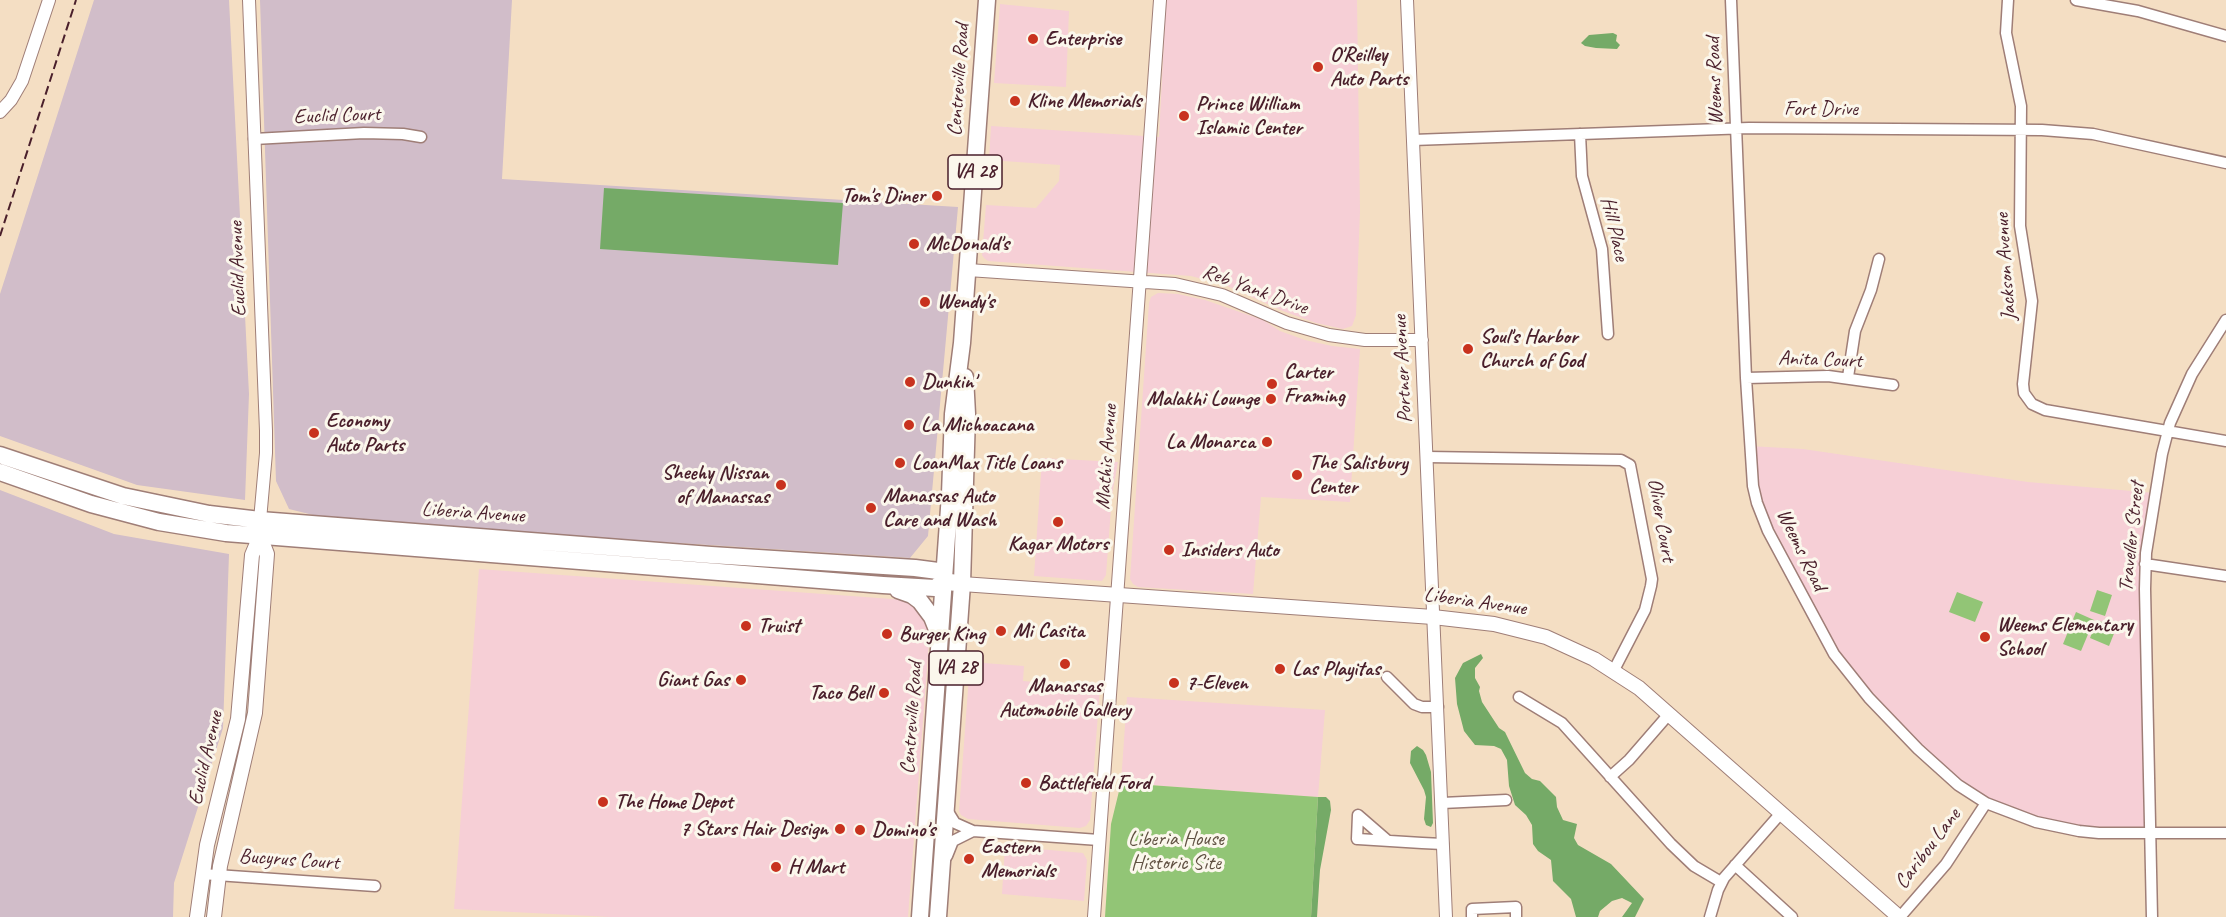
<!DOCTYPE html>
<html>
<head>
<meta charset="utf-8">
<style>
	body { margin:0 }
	canvas { display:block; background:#f4dec3 }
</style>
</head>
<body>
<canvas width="2226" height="917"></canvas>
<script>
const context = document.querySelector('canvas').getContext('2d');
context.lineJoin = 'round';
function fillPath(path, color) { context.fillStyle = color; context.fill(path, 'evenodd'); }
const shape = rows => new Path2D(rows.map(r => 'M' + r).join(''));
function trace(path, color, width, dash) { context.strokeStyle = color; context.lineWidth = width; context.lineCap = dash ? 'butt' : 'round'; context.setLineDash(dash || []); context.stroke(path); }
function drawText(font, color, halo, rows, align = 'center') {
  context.font = font + ' Caveat,sans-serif'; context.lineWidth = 6; context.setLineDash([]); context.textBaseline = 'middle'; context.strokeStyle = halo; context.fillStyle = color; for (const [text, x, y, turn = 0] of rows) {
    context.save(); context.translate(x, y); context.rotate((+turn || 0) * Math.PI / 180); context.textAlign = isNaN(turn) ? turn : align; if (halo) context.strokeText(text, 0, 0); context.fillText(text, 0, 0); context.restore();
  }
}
fillPath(shape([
	[1166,0,1357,0,1360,211,1356,315,1352,326,1343,329,1316,323,1283,311,1225,285,1191,276,988,261,984,258,982,255,986,205,1036,208,1059,181,1060,165,989,160,991,126,1159,137],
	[1000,4,1069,11,1066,87,994,83],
	[1158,293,1178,294,1205,300,1263,320,1280,331,1305,340,1332,346,1360,349,1350,502,1261,497,1253,594,1138,587,1133,584,1130,579,1149,303,1151,297],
	[1749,446,1803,449,2028,482,2155,493,2146,553,2150,833,2036,822,1958,785,1842,666,1768,531],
	[1042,458,1118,462,1112,495,1106,575,1102,581,1034,576],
	[479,569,906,600,915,605,930,629,908,917,611,917,454,909],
	[970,662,1024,666,1023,681,1100,687,1090,820,1086,826,1080,828,968,819,961,815,959,811],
	[1127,697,1325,710,1318,797,1121,783],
	[1005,846,1083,853,1087,860,1084,901,1002,894]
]), '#f6cfd6');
fillPath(shape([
	[94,0,229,0,249,394,245,500,137,485,0,436,0,294],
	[260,0,512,0,502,179,958,207,928,536,910,558,337,521,289,509,276,481],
	[0,490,114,534,229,554,223,728,174,883,173,917,0,917]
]), '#d1bdc9');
fillPath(shape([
	[2097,590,2112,595,2105,616,2090,611],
	[1957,592,1983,602,1975,622,1949,612],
	[2076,612,2094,620,2081,651,2063,644],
	[2097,620,2114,627,2115,631,2109,646,2090,638],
	[1121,783,1318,797,1311,917,1105,917,1111,824]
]), '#92c576');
fillPath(shape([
	[1613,33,1617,35,1616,41,1620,45,1617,49,1596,48,1585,46,1581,43,1589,35],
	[604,188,843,203,838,265,600,249],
	[1481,654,1483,658,1475,668,1475,678,1480,687,1479,691,1482,702,1499,728,1505,732,1525,773,1532,779,1540,781,1556,797,1557,807,1563,820,1577,824,1574,838,1578,845,1611,864,1644,899,1635,917,1622,917,1632,903,1622,898,1612,901,1600,911,1598,917,1576,917,1571,899,1553,881,1551,860,1538,851,1533,844,1532,825,1526,815,1515,805,1509,786,1507,760,1501,749,1494,746,1475,745,1464,731,1457,704,1455,678,1463,663],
	[1417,746,1423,750,1426,755,1431,772,1433,823,1431,827,1426,825,1424,819,1426,797,1424,790,1410,763,1411,751],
	[1318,797,1326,797,1330,801,1331,810,1320,870,1317,917,1311,917]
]), '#75aa67');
const minor = shape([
	[1731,0,1746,378,1753,486,1757,503,1768,531,1834,654,1869,698,1918,749,1958,785,1986,803,2036,822,2079,831,2099,833,2226,833],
	[2008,0,2006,33,2021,106,2020,226,2032,301,2023,384,2024,393,2032,404,2045,410,2226,441],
	[2076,0,2138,11,2226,36],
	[1580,134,1582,176,1602,249,1608,334],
	[254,139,364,133,403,134,421,137],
	[1413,140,1749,128,2042,130,2093,134,2226,163],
	[1848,377,1855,331,1871,290,1879,259],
	[1746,378,1828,376,1893,385],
	[1427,457,1621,460,1630,465,1652,579,1651,586,1645,610,1614,670],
	[2145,564,2226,576],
	[1387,677,1414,704,1422,707,1438,707],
	[1519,697,1562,723,1671,844,1694,866,1721,882],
	[1610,777,1629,760,1669,714],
	[1442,803,1506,800],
	[947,810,955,823,973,831,1099,840],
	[1388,841,1358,815,1357,839,1358,839,1422,843,1443,844],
	[947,856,953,841,973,831],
	[1735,865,1792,917],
	[202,874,375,886],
	[1472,917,1472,909,1516,907,1516,917],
	[1710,917,1718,890,1724,878,1781,813],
	[1900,917,1946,864,1986,803],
	[2152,917,2145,589,2146,553,2162,454,2170,423,2192,374,2226,320]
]);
const tertiary = shape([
	[249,0,266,431,266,453,260,520],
	[1407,0,1446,917],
	[0,112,11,100,22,81,49,0],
	[968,270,1175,284,1222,295,1287,323,1329,335,1365,340,1422,340],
	[1094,917,1160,0]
]);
const secondary = shape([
	[962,584,1433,617,1494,624,1546,637,1594,659,1639,688,1899,917],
	[197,917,207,845,238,719,252,555,260,536],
	[214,917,220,866,255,713,267,554,260,536,260,528]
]);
const trunk = shape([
	[0,455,123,496,209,514,260,520,711,555,915,568,938,571,944,581],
	[0,472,91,504,159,522,226,533,883,585,935,588,944,581,962,584],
	[898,590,912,595,920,601,932,617,938,632],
	[920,917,950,494,953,414,962,343,987,0],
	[938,917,962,584,967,414,965,377]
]);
trace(minor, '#9f7e77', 13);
trace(tertiary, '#9f7e77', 14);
trace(secondary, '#9f7e77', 16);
trace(trunk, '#9f7e77', 19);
trace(minor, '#fff', 10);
trace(tertiary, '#fff', 12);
trace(secondary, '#fff', 14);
trace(trunk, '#fff', 16);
trace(shape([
	[0,236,76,0]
]), '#4a1f2b', 2, [9, 4.5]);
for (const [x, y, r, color] of [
	[1033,39,6,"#c8321e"],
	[1318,67,6,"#c8321e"],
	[1015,101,6,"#c8321e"],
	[1184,116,6,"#c8321e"],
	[937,196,6,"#c8321e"],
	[914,244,6,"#c8321e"],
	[925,302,6,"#c8321e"],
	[1468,349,6,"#c8321e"],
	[910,382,6,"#c8321e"],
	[1272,384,6,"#c8321e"],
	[1271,399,6,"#c8321e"],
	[909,425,6,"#c8321e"],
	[314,433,6,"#c8321e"],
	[1267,442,6,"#c8321e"],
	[900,463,6,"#c8321e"],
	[1297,475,6,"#c8321e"],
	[781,485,6,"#c8321e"],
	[871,508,6,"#c8321e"],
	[1058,522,6,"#c8321e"],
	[1169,550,6,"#c8321e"],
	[746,626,6,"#c8321e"],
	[1001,631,6,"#c8321e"],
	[887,634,6,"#c8321e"],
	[1985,637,6,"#c8321e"],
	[1065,664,6,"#c8321e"],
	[1280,669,6,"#c8321e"],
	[741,680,6,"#c8321e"],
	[1174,683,6,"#c8321e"],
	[884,693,6,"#c8321e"],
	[1026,783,6,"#c8321e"],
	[603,802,6,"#c8321e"],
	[840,829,6,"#c8321e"],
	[860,830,6,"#c8321e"],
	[969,859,6,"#c8321e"],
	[776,867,6,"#c8321e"]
]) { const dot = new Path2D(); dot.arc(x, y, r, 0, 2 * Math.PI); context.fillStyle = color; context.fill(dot); trace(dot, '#fbf7ec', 2); }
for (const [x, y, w] of [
	[975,172,54],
	[956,668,54]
]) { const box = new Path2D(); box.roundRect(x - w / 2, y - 17, w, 34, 4.5); context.fillStyle = '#fbf7ec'; context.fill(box); trace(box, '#4a1f2b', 1.5); }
drawText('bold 20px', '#4a1f2b', null, [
	["VA 28",975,172],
	["VA 28",956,668]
]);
drawText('bold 21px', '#4a1f2b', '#fbf7ec', [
	["Enterprise",1045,39],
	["O'Reilley",1330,55],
	["Auto Parts",1330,79],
	["Kline Memorials",1027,101],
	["Prince William",1196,104],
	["Islamic Center",1196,128],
	["Tom's Diner",925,196,"right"],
	["McDonald's",926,244],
	["Wendy's",937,302],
	["Soul's Harbor",1480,337],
	["Church of God",1480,361],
	["Carter",1284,372],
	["Framing",1284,396],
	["Dunkin'",922,382],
	["Malakhi Lounge",1259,399,"right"],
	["Economy",326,421],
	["Auto Parts",326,445],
	["La Michoacana",921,425],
	["La Monarca",1255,442,"right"],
	["LoanMax Title Loans",912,463],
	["The Salisbury",1309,463],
	["Center",1309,487],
	["Sheehy Nissan",769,473,"right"],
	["of Manassas",769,497,"right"],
	["Manassas Auto",883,496],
	["Care and Wash",883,520],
	["Kagar Motors",1058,544,"center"],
	["Insiders Auto",1181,550],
	["Weems Elementary",1997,625],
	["School",1997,649],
	["Truist",758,626],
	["Mi Casita",1013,631],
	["Burger King",899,634],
	["Las Playitas",1292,669],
	["Giant Gas",729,680,"right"],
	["7-Eleven",1186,683],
	["Manassas",1065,686,"center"],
	["Automobile Gallery",1065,710,"center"],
	["Taco Bell",872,693,"right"],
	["Battlefield Ford",1038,783],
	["The Home Depot",615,802],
	["7 Stars Hair Design",828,829,"right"],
	["Domino's",872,830],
	["Eastern",981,847],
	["Memorials",981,871],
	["H Mart",788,867]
], 'left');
drawText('21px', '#4a1f2b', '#fbf7ec', [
	["Centreville Road",959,80,-86],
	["Weems Road",1715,81,-92],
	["Fort Drive",1821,109],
	["Euclid Court",337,116,-2],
	["Hill Place",1614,229,77],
	["Jackson Avenue",2006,267,-94],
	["Euclid Avenue",238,269,-92],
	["Reb Yank Drive",1255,290,20],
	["Anita Court",1820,360,2],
	["Portner Avenue",1403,369,-93],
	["Mathis Avenue",1107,457,-86],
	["Liberia Avenue",473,513,4],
	["Oliver Court",1661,520,80],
	["Traveller Street",2132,537,-84],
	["Weems Road",1801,550,64],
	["Liberia Avenue",1475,602,8],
	["Centreville Road",912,718,-86],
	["Euclid Avenue",206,758,-77],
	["Caribou Lane",1928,849,-53],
	["Bucyrus Court",289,860,4]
]);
drawText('21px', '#605142', '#fbf7ec', [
	["Liberia House",1176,839],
	["Historic Site",1176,863]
]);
</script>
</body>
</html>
